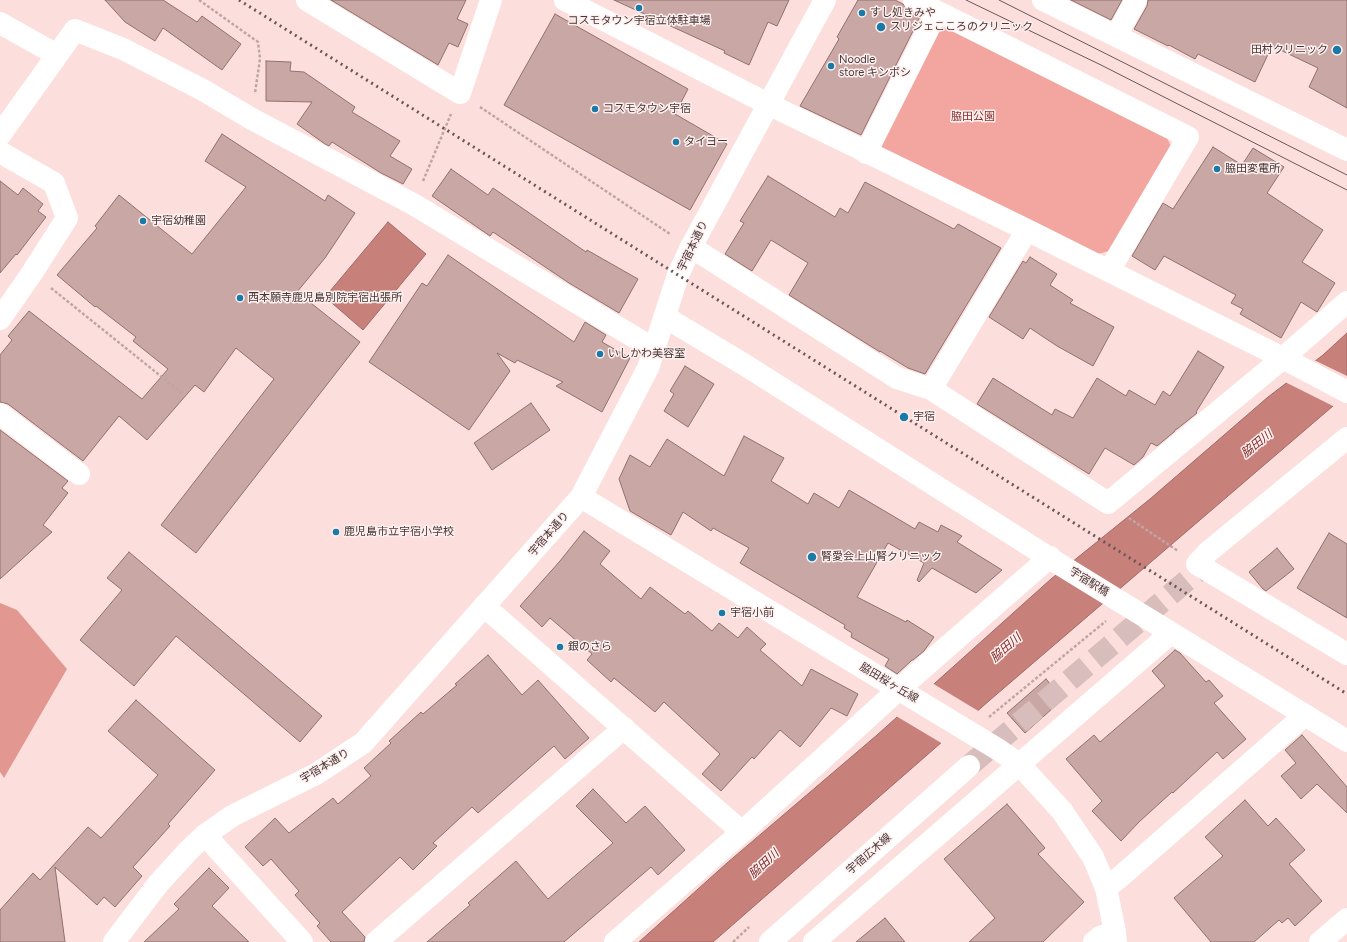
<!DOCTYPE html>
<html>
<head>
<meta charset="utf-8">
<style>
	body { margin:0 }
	canvas { display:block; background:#fcdfdc }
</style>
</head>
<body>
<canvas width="1347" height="942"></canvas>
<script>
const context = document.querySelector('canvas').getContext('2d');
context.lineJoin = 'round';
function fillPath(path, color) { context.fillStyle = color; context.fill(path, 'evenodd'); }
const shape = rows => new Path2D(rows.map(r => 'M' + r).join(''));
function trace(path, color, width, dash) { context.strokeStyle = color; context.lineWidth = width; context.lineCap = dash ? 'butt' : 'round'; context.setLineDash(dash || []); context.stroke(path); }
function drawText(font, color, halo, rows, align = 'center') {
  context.font = font + ' Figtree,"Noto Sans JP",sans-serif'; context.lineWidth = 3; context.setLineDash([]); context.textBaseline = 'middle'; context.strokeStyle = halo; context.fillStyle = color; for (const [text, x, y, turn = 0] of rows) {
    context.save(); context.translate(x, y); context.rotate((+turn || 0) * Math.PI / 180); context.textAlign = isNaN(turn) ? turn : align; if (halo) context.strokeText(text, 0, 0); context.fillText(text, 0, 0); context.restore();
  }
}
fillPath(shape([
	[941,22,1166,136,1172,148,1109,251,1094,255,882,151,881,134]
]), '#f2a69f');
fillPath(shape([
	[0,603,17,610,67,669,4,778,0,772]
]), '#e29891');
const water = shape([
	[388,222,426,254,363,330,325,297,388,222],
	[1347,333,1347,394,990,700,713,942,639,942,727,863,877,735,1051,579,1150,499,1268,397,1323,355,1347,333]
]);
fillPath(water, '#c8807a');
trace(water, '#a16a66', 1);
fillPath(shape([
	[1314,360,1347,376,1347,397,1335,407,1285,382],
	[932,683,980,712,943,744,896,716]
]), '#fcdfdc');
const building = shape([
	[105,0,163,0,197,22,202,16,241,44,222,70,163,28,155,41,125,22,105,0],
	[331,0,466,0,457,19,468,24,458,47,449,43,438,65,331,0],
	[614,0,789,0,777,26,768,22,749,65,724,53,725,51,614,0],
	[858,0,895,0,903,4,908,11,920,17,861,135,800,106,839,39,837,37,858,0],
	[1071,0,1122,0,1111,20,1071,0],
	[1148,0,1347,0,1347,108,1309,87,1318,68,1272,46,1255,82,1198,54,1195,59,1169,45,1168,46,1134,29,1147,6,1148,0],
	[555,14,688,89,675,114,727,144,690,210,504,105,555,14],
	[266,61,291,62,290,71,304,72,355,107,352,112,400,141,390,156,412,169,403,184,381,173,332,142,329,146,325,144,297,124,312,102,266,101,266,61],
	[222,134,325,201,328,195,355,213,325,258,297,292,360,342,196,553,161,525,274,379,236,348,204,392,195,385,147,440,119,416,83,461,8,404,0,402,0,355,12,340,8,336,29,311,142,399,168,369,133,341,136,337,96,306,95,307,57,275,97,228,95,226,119,195,192,254,246,187,205,161,222,134],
	[1213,147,1242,165,1253,148,1284,167,1267,193,1323,230,1302,262,1335,283,1317,312,1301,302,1281,338,1240,314,1243,309,1231,303,1236,295,1164,256,1155,270,1132,256,1163,203,1173,209,1213,147],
	[451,169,488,195,493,188,586,252,587,250,638,279,619,313,569,283,493,232,490,236,432,196,451,169],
	[768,176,835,217,840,208,848,213,865,182,954,229,958,224,1001,248,925,374,908,368,880,351,880,352,789,295,808,263,771,240,752,271,725,254,744,223,740,221,768,176],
	[0,181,18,195,23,188,43,204,38,211,46,217,17,255,16,254,0,273,0,181],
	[448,255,574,342,585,322,606,335,602,342,630,358,602,412,556,386,563,382,517,360,515,363,497,353,510,371,469,430,369,362,422,283,427,286,448,255],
	[1030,257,1057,274,1050,285,1073,300,1070,303,1114,327,1093,366,1057,346,1030,328,1023,339,989,317,1023,261,1026,263,1030,257],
	[1198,351,1224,367,1196,412,1197,413,1177,429,1176,429,1174,432,1157,446,1151,443,1143,457,1134,465,1105,448,1089,474,977,404,993,378,1052,415,1055,409,1073,418,1097,378,1126,396,1129,390,1155,405,1163,391,1170,396,1198,351],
	[685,366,714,384,688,427,664,411,674,394,670,391,685,366],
	[531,403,550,430,492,470,474,443,531,403],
	[0,430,68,481,62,488,68,493,43,525,52,532,0,579,0,430],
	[744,436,784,458,771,481,808,504,814,493,839,508,849,490,915,529,919,522,938,532,941,525,962,536,957,542,1002,570,976,593,932,568,919,582,917,580,924,563,888,543,857,597,906,622,907,620,934,637,924,651,913,660,912,660,897,674,885,666,889,659,851,637,852,633,844,628,845,625,740,563,749,548,713,528,711,531,683,512,671,535,630,511,619,479,630,455,650,467,667,439,724,476,744,436],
	[584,531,610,551,600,564,641,599,650,587,685,614,688,611,712,631,719,623,738,638,747,627,766,644,760,650,802,686,811,669,858,694,847,716,831,708,800,747,780,730,754,759,752,757,721,791,702,774,720,754,664,702,655,712,614,678,611,682,587,660,592,654,550,618,542,627,520,606,560,561,584,531],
	[1329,533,1347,544,1347,618,1297,588,1329,533],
	[1277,548,1294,569,1266,591,1263,589,1249,572,1277,548],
	[129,552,322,716,300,742,176,636,134,686,80,640,122,590,107,578,129,552],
	[1175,650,1180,653,1206,682,1209,680,1223,696,1214,703,1246,739,1223,759,1217,752,1173,793,1172,792,1139,822,1121,841,1092,811,1102,801,1066,759,1094,735,1100,742,1165,686,1152,671,1175,650],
	[488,655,522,695,538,680,589,738,565,759,554,746,478,813,472,807,433,843,437,846,413,870,400,857,342,912,365,937,364,942,331,942,317,926,320,923,295,895,299,891,271,859,263,866,245,847,275,818,289,833,333,798,338,804,371,776,364,768,391,743,389,741,421,712,423,714,457,685,455,684,488,655],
	[1046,679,1063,699,1025,733,1007,713,1046,679],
	[136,700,215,770,168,824,170,826,133,867,142,876,115,907,104,897,97,905,55,867,65,942,0,942,0,910,33,873,40,880,88,827,101,838,158,775,108,731,136,700],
	[1302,735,1347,787,1347,813,1317,784,1301,799,1281,776,1296,763,1285,750,1302,735],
	[593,789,626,823,645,806,685,850,658,875,651,867,564,942,427,942,470,905,468,903,516,861,548,899,613,843,576,806,593,789],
	[1245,800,1268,826,1276,818,1305,850,1289,864,1322,901,1295,926,1288,918,1282,923,1279,920,1254,942,1211,942,1174,898,1223,856,1205,837,1245,800],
	[1007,804,1045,848,1038,854,1084,902,1043,942,969,942,995,918,944,859,1007,804],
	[209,868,229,888,212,906,249,942,144,942,179,909,174,904,209,868],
	[885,918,905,942,856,942,885,918]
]);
fillPath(building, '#c9a7a4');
trace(building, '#90716e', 1);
trace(shape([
	[969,766,1217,555]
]), '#d7bdbb', 22, [22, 11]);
trace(shape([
	[199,0,258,42,260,59,255,93],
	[480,107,670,234],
	[423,181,451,114],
	[51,288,183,394],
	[1129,518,1178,551],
	[989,717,1106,621],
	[733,942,749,927]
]), '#bea6a4', 2.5, [3, 2]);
trace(shape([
	[307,0,460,93,491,0],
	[565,0,768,104,1027,230,1283,358,1347,392],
	[914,0,1188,137,1109,271],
	[1043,0,1347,150],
	[0,23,57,55],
	[1116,36,1136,0],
	[0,135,75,30,123,49,203,90,252,119,413,204,654,349],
	[0,152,54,183,67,218,32,273,0,319],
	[866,153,937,12],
	[691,247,897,378,931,389,1108,503,1283,358,1347,302],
	[665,317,745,365,1059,564,1347,741],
	[931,389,1027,230],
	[0,414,79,474],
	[1347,438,1208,552,1197,564,1347,654],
	[484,606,742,832],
	[205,835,302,942],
	[1106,888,1120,877,1305,715],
	[376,942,624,728],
	[615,942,742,832,899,689,1050,557],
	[814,942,1171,633],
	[1094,942,1100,937,1115,932],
	[1320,942,1347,919]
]), '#fff', 22);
trace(shape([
	[581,497,999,750,1019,764,1062,811,1093,857,1106,888,1115,932,1116,942],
	[114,942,158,884,188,851,205,835,232,816,316,774,363,743,581,497,648,368,678,275,691,247,825,0],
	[770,942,969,766]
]), '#fff', 22);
trace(shape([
	[966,0,1101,65,1347,190],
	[999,0,1347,175]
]), '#695857', 1);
trace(shape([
	[239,0,1347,694]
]), '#695857', 3, [2, 4]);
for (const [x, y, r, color] of [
	[639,8,4,"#1a7aa7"],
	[862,13,4,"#1a7aa7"],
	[881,27,5,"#1a7aa7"],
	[1337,50,5,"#1a7aa7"],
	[831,66,4,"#1a7aa7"],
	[595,109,4,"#1a7aa7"],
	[676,142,4,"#1a7aa7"],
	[1217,169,4,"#1a7aa7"],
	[143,221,4,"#1a7aa7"],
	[240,298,4,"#1a7aa7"],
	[600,354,4,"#1a7aa7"],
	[904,417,5,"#1a7aa7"],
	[336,532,4,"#1a7aa7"],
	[812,557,5,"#1a7aa7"],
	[722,613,4,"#1a7aa7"],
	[560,647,4,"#1a7aa7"]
]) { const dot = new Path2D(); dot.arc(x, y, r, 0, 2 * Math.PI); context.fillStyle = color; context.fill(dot); trace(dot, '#fff0ef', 1.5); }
drawText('11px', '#453736', '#fff0ef', [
	["すし処きみや",870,13],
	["コスモタウン宇宿立体駐車場",639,21,"center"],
	["スリジェこころのクリニック",890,27],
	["田村クリニック",1328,50,"right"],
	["Noodle",839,60],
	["store キンボシ",839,73],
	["コスモタウン宇宿",603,109],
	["タイヨー",684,142],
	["脇田変電所",1225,169],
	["宇宿幼稚園",151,221],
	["西本願寺鹿児島別院宇宿出張所",248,298],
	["いしかわ美容室",608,354],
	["宇宿",913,417],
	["鹿児島市立宇宿小学校",344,532],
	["腎愛会上山腎クリニック",821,557],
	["宇宿小前",730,613],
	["銀のさら",568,647]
], 'left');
drawText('11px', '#862e2c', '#fff0ef', [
	["脇田公園",973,117]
]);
drawText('11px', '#453736', '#fff0ef', [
	["宇宿本通り",693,246,-64],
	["宇宿本通り",549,534,-49],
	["宇宿駅橋",1089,582,32],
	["脇田桜ヶ丘線",889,683,31],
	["宇宿本通り",325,766,-31],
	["宇宿広木線",869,854,-41]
]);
drawText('italic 12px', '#7f2726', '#fff0ef', [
	["脇田川",1257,444,-39],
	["脇田川",1006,648,-41],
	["脇田川",764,864,-43]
]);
</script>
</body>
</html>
